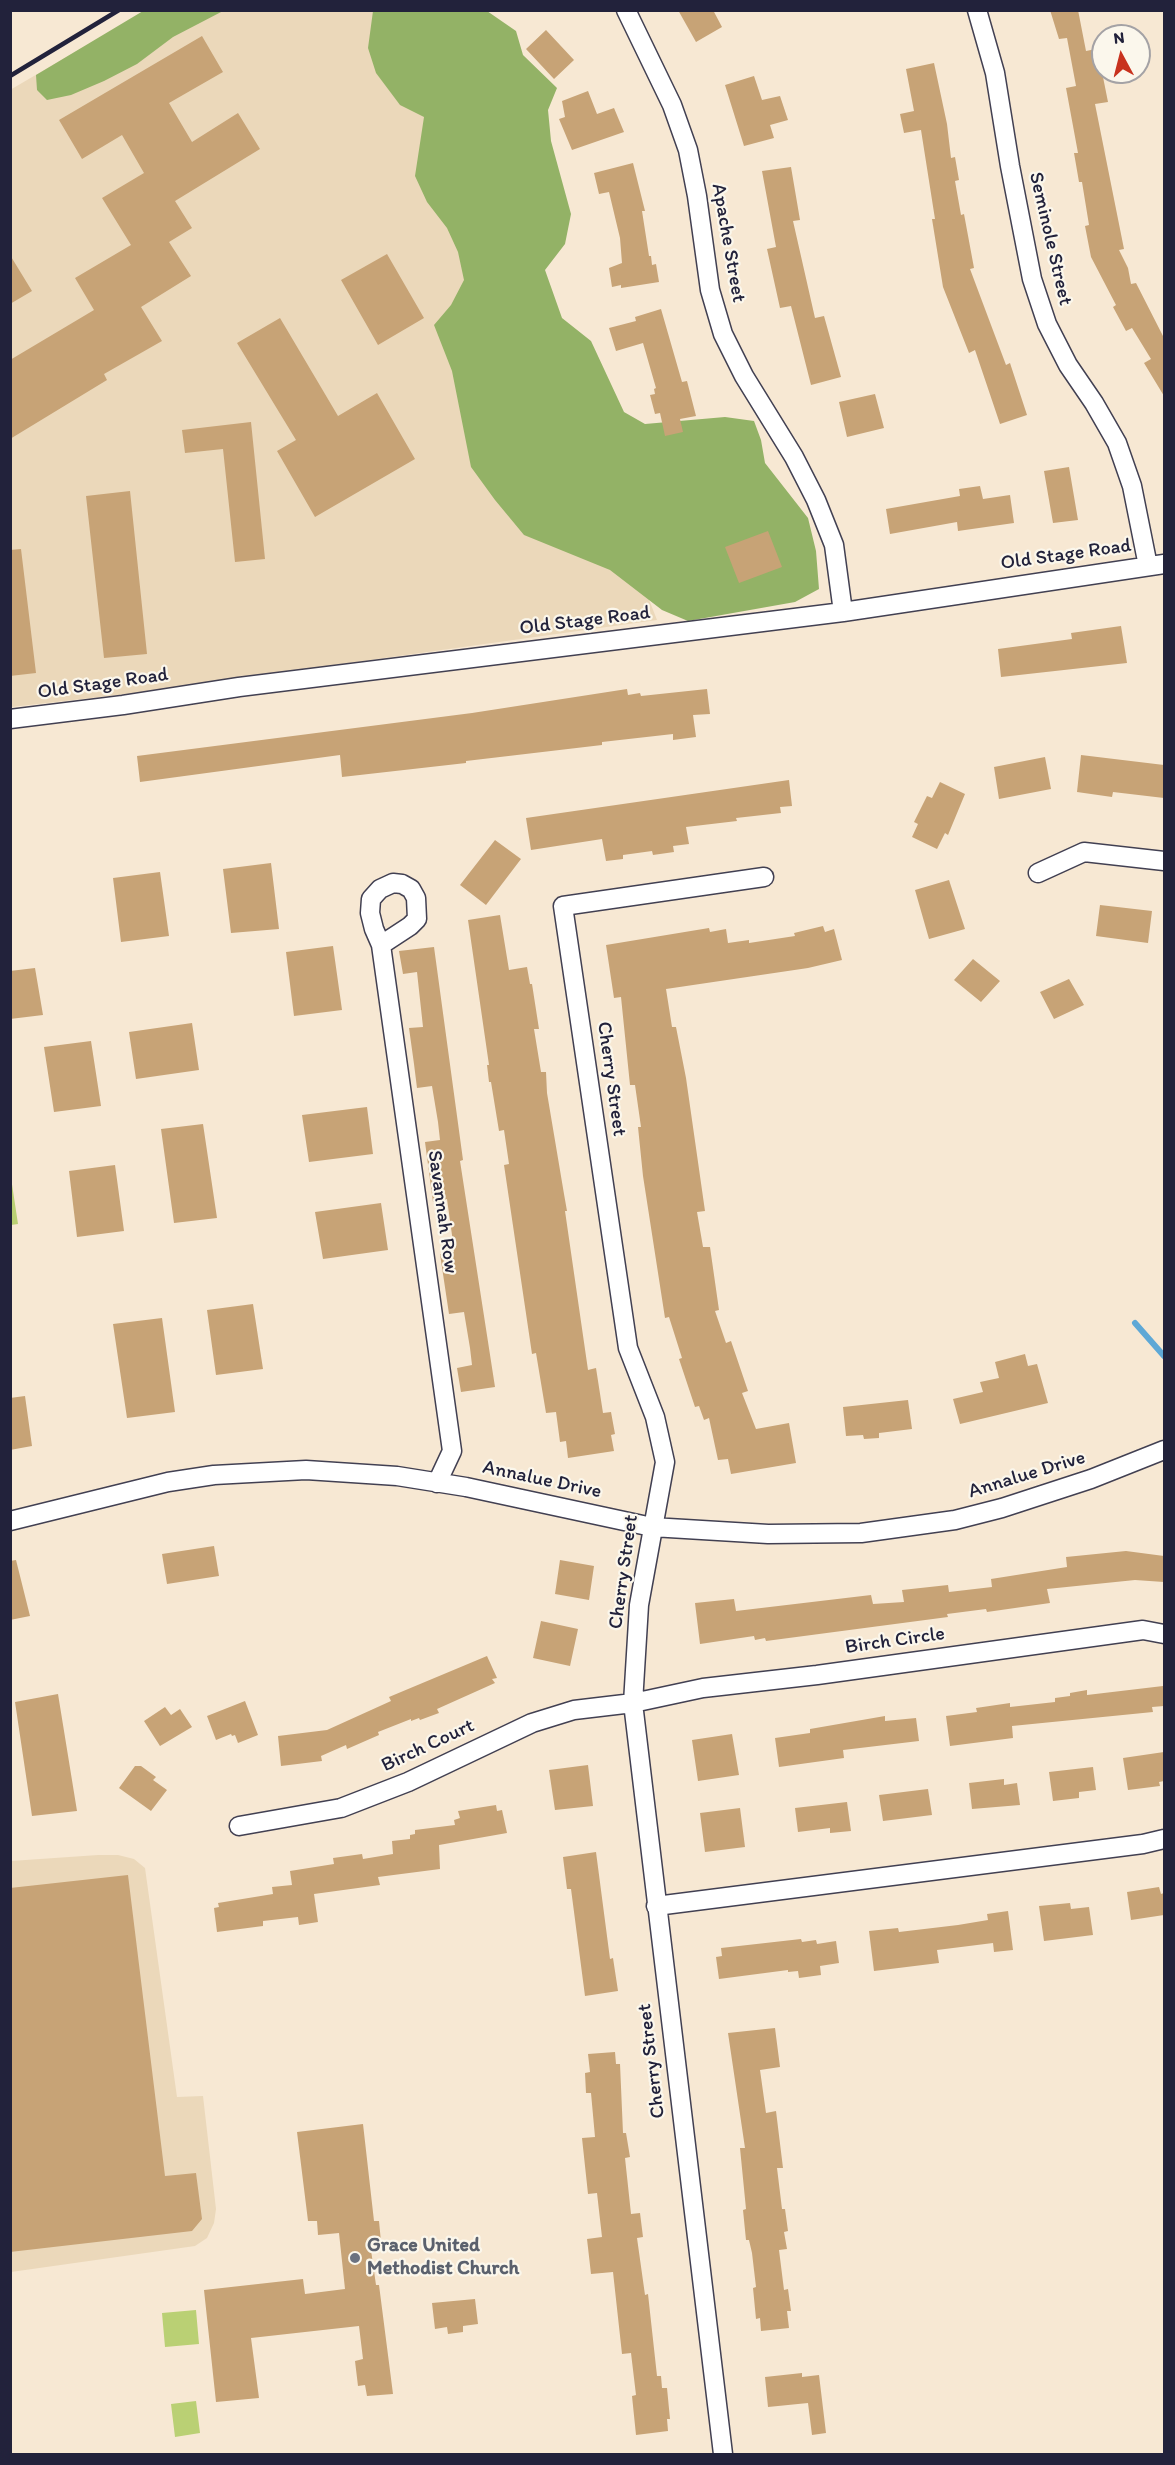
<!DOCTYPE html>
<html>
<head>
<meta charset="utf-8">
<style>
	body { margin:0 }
	#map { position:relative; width:1175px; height:2465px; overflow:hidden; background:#f7e8d3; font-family:Itim,sans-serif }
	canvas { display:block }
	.frame { position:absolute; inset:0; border:12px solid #22223b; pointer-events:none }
	.north { position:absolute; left:1091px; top:24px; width:60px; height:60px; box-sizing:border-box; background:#fbf7ec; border:2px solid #a4a2a5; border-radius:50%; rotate:353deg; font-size:16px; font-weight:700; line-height:24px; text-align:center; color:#22223b }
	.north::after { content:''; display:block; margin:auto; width:21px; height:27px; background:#c8321e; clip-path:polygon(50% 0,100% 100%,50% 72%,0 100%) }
</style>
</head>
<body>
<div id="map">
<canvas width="1175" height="2465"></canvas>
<div class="frame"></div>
<div class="north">N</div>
</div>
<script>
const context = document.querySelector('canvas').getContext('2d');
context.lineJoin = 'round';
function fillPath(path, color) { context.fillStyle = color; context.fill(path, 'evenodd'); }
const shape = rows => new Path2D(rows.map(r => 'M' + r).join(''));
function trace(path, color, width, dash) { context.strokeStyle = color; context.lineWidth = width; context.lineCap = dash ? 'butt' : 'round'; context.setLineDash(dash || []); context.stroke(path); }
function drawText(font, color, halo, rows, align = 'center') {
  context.font = font + ' Itim,sans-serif'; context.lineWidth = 4.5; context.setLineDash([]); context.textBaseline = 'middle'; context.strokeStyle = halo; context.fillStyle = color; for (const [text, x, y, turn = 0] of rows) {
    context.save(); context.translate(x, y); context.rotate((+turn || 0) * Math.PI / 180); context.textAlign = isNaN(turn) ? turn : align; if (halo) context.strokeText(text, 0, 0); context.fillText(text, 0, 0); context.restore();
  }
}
fillPath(shape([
	[145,11,419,11,657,620,126,694,11,707,10,90],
	[98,1855,118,1855,134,1859,145,1868,177,2097,203,2096,216,2209,214,2223,207,2238,195,2246,11,2272,11,1861]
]), '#ebd8ba');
fillPath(shape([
	[10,1171,18,1224,11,1225,10,1225],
	[196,2310,199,2344,165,2347,162,2313],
	[196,2401,200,2433,175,2437,171,2404]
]), '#bad074');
fillPath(shape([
	[143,11,223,11,173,37,137,64,104,81,71,95,47,100,37,90,36,75],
	[373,11,487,11,516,31,523,55,557,88,548,110,551,141,571,214,565,244,545,270,562,318,591,341,624,412,645,424,725,417,754,421,761,440,765,463,808,518,816,551,819,589,795,602,688,621,662,610,610,570,524,535,495,500,471,467,452,371,434,325,451,305,464,280,458,252,447,228,427,202,415,176,424,117,400,105,376,73,368,48]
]), '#93b266');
trace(shape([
	[1135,1323,1164,1356]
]), '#5ea8d6', 6);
fillPath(shape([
	[678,10,713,10,722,27,696,42],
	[1050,10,1078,10,1086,51,1096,49,1098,62,1100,62,1108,102,1095,104,1124,249,1119,250,1128,268,1131,284,1136,283,1164,338,1164,396,1144,363,1151,359,1132,328,1126,331,1113,307,1116,305,1091,257,1085,226,1089,225,1082,182,1079,182,1074,153,1078,153,1066,88,1076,86,1067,38,1059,39],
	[546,30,574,60,554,79,526,49],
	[202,36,223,72,169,103,192,142,238,113,260,149,175,201,192,228,169,242,191,276,141,307,162,341,104,374,107,380,10,439,10,360,94,310,75,278,131,245,102,198,144,173,122,135,82,159,59,120],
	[934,63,947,124,951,158,955,157,959,180,955,181,961,215,964,214,974,268,970,269,1006,365,1010,363,1027,415,1000,424,975,350,969,353,943,287,932,219,935,219,921,130,904,133,900,114,914,111,906,69],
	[754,76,762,100,780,96,788,120,770,125,774,138,744,146,725,85],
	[588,91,597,114,614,108,624,132,572,150,559,119,565,117,562,101],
	[633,163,645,211,642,211,649,256,651,256,652,265,656,264,659,282,621,288,621,285,612,287,609,268,622,263,620,238,609,192,599,194,594,173],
	[791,167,800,220,793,221,815,318,824,316,841,377,811,385,791,306,780,308,767,249,776,247,762,171],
	[387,254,424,318,378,345,341,280],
	[10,255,32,291,10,304],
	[661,309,682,382,687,381,696,416,680,419,683,432,665,436,660,413,655,414,650,395,655,394,654,389,656,388,643,343,616,351,609,328,636,321,635,317],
	[280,318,338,416,377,393,415,459,315,517,277,451,296,440,237,343],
	[875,394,884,428,847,437,839,402],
	[251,422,265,559,235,562,223,449,185,453,182,430],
	[1069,467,1078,520,1053,523,1044,471],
	[980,486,983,499,1010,495,1014,523,958,531,957,522,890,534,886,509,960,496,959,489],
	[130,491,147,654,104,658,86,496],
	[768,531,782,567,739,583,725,547],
	[21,549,36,673,10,676,10,550],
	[1121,626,1127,663,1001,677,998,649,1072,639,1071,633],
	[627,689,628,695,640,693,641,696,707,689,710,714,693,715,696,737,673,740,673,734,602,742,602,745,466,761,466,763,342,777,340,755,140,782,137,756,472,713],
	[1081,755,1164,765,1164,798,1113,792,1112,797,1077,792],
	[1045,757,1051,789,999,799,994,767],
	[789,780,792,806,780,807,781,813,736,818,737,821,686,827,689,844,673,846,674,852,653,855,652,851,623,855,623,859,606,861,602,839,531,850,526,818],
	[940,782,965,794,948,835,945,833,937,849,912,837,918,824,914,822,927,796,932,798],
	[495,840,521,859,486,905,460,885],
	[271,863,279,929,231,933,223,869],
	[160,872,169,936,121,942,113,878],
	[949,880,965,929,929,939,915,890],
	[1100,905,1152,911,1148,943,1096,936],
	[500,915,509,970,527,967,530,984,532,984,539,1029,534,1029,541,1072,546,1072,547,1093,564,1194,567,1211,565,1211,588,1370,596,1368,603,1413,611,1412,615,1434,611,1435,614,1451,568,1458,566,1441,560,1442,556,1412,546,1413,536,1353,532,1354,504,1165,509,1164,504,1130,499,1131,491,1082,489,1082,487,1065,489,1065,468,920],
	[823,926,825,932,834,929,842,960,808,968,666,989,672,1027,676,1027,686,1078,705,1211,697,1212,703,1247,710,1247,719,1310,715,1311,726,1343,731,1341,748,1391,742,1393,756,1429,789,1423,796,1463,731,1474,728,1459,718,1460,709,1418,704,1420,699,1406,695,1407,679,1359,682,1358,669,1317,665,1318,643,1176,638,1127,641,1127,635,1085,630,1085,621,997,614,998,606,945,709,928,710,932,726,929,728,943,749,940,749,943,795,936,794,933],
	[333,946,342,1010,294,1016,286,952],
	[434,947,463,1160,460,1161,495,1387,461,1392,457,1368,472,1365,470,1348,464,1312,449,1314,440,1254,454,1252,452,1235,447,1199,433,1202,425,1142,440,1140,438,1122,432,1086,417,1088,414,1064,409,1028,423,1027,417,972,403,974,399,951],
	[973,959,1000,981,981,1002,954,980],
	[35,968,43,1015,10,1019,10,971],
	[1069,979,1084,1005,1054,1019,1040,992],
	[192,1023,199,1070,136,1079,129,1032],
	[91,1041,101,1106,54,1112,44,1047],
	[367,1107,373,1154,309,1162,302,1115],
	[203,1124,217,1218,174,1223,161,1129],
	[115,1165,124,1231,77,1237,69,1171],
	[381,1203,388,1250,323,1259,315,1212],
	[253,1304,263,1369,216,1375,207,1310],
	[162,1318,175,1412,127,1418,113,1324],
	[1025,1354,1028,1366,1037,1364,1048,1403,960,1424,953,1399,983,1392,980,1382,999,1378,995,1362],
	[25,1396,32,1446,10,1450,10,1398],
	[908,1400,912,1429,879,1433,879,1438,864,1439,863,1435,846,1436,843,1407],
	[214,1546,219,1576,167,1584,162,1554],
	[1126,1551,1164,1556,1164,1582,1135,1580,1047,1589,1050,1603,987,1612,986,1609,947,1614,948,1617,766,1641,765,1638,755,1640,754,1636,700,1644,695,1603,734,1599,736,1611,871,1595,873,1604,904,1602,902,1590,948,1585,949,1592,992,1587,991,1579,1067,1567,1066,1557],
	[16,1560,30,1616,10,1620,10,1561],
	[560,1560,594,1566,589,1600,555,1594],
	[541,1621,578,1629,570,1666,533,1658],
	[487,1656,497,1678,492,1679,495,1683,437,1709,439,1713,420,1720,419,1718,411,1721,411,1719,378,1732,379,1735,347,1749,346,1745,321,1756,322,1761,281,1766,278,1736,327,1730,391,1701,389,1697],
	[1163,1686,1164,1706,1152,1707,1153,1712,1012,1726,1013,1738,950,1746,946,1716,977,1712,976,1708,1010,1703,1010,1707,1055,1702,1055,1698,1070,1696,1070,1693,1087,1690,1087,1695],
	[58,1694,77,1811,32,1816,15,1702],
	[245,1701,258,1735,238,1743,235,1735,232,1736,231,1734,216,1740,207,1716],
	[165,1707,171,1715,180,1709,192,1727,160,1746,144,1721],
	[885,1716,885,1721,916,1718,919,1741,843,1750,844,1758,779,1767,775,1738,810,1733,810,1729],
	[732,1734,739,1775,698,1781,692,1740],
	[1164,1752,1164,1781,1159,1782,1160,1786,1128,1790,1123,1758],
	[588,1765,593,1806,555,1810,549,1770],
	[135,1766,141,1766,156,1777,153,1780,167,1790,151,1811,119,1788],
	[1093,1767,1096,1790,1079,1792,1079,1798,1053,1801,1049,1772],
	[1004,1779,1004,1785,1017,1783,1020,1805,972,1809,969,1783],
	[928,1789,932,1815,883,1821,879,1795],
	[847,1802,851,1831,830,1833,830,1828,798,1832,795,1808],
	[496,1805,497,1811,502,1810,507,1833,439,1845,440,1869,378,1877,380,1885,314,1894,318,1922,299,1925,298,1917,263,1921,263,1926,217,1932,214,1908,219,1907,218,1903,273,1894,272,1887,292,1885,290,1871,334,1864,333,1858,362,1854,363,1859,393,1854,392,1841,410,1839,410,1835,415,1834,415,1830,455,1825,454,1820,460,1818,458,1811],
	[740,1808,745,1847,705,1852,700,1813],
	[596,1852,610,1959,613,1958,618,1991,585,1996,571,1889,567,1889,563,1857],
	[128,1875,165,2176,196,2173,202,2219,192,2231,10,2252,10,1888],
	[1159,1887,1161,1894,1164,1893,1164,1915,1131,1920,1127,1892],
	[1070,1903,1071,1909,1089,1907,1093,1935,1044,1941,1039,1906],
	[1008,1911,1013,1950,994,1952,993,1943,937,1950,939,1963,874,1971,869,1931,898,1928,899,1932,958,1925,988,1920,987,1914],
	[801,1939,802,1942,816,1940,817,1944,836,1941,839,1963,820,1966,821,1975,799,1978,798,1971,788,1972,788,1970,719,1979,716,1957,722,1956,721,1948],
	[775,2028,780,2067,760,2070,766,2113,776,2111,783,2168,777,2168,782,2209,785,2209,788,2231,784,2232,787,2249,779,2250,784,2290,788,2289,791,2311,787,2311,789,2328,761,2331,760,2318,756,2319,753,2288,756,2287,752,2253,749,2240,746,2240,743,2210,746,2209,740,2148,745,2148,728,2033],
	[615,2052,616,2064,620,2064,623,2133,626,2133,630,2157,625,2158,631,2214,640,2213,643,2237,637,2238,645,2295,648,2294,657,2376,661,2376,662,2388,667,2388,670,2419,667,2419,668,2431,636,2435,632,2396,636,2395,631,2353,622,2354,613,2272,591,2274,587,2239,602,2237,597,2193,588,2194,582,2138,595,2137,591,2093,586,2093,585,2073,590,2072,588,2054],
	[363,2124,374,2221,379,2221,381,2242,370,2243,376,2285,379,2285,393,2394,367,2396,365,2385,358,2386,355,2361,363,2359,359,2326,251,2338,259,2398,216,2402,204,2290,303,2279,305,2294,345,2289,339,2233,318,2235,317,2221,308,2221,297,2132],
	[475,2299,478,2324,463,2326,463,2332,448,2334,447,2327,435,2329,432,2303],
	[802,2373,802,2377,819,2375,826,2433,812,2435,808,2403,768,2407,765,2377]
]), '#c7a376');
const street = shape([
	[626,10,672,105,688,150,697,196,710,290,723,334,744,376,794,457,816,500,834,545,843,612],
	[977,10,995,73,1010,166,1032,279,1047,324,1068,365,1094,403,1117,443,1132,486,1148,566],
	[10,719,123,705,239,687,843,612,1164,564],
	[1038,873,1084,852,1164,861],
	[381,945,410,926,417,919,416,898,411,889,402,884,393,883,380,889,371,899,370,913,374,929,381,945,452,1451,437,1483],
	[10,1521,168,1482,214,1475,306,1470,397,1476,466,1487,652,1527,768,1534,861,1533,955,1520,1002,1508,1091,1479,1164,1450],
	[239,1826,341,1808,408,1782,532,1723,574,1710,633,1703,703,1688,817,1675,1143,1630,1164,1634],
	[656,1906,1143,1844,1164,1839],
	[723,2454,633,1703,639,1605,665,1462,655,1417,628,1348,563,906,764,877]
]);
trace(street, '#424052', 21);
trace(street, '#fff', 18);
trace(shape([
	[10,76,119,10]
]), '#22223b', 4.5);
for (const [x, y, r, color] of [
	[355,2258,6,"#6b7280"]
]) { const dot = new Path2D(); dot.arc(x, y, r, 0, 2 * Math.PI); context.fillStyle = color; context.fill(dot); trace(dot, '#fbf7ec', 2); }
drawText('20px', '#22223b', '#fbf7ec', [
	["Seminole Street",1050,239,77],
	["Apache Street",728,243,80],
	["Old Stage Road",1066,555,-8],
	["Old Stage Road",585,621,-7],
	["Old Stage Road",103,684,-8],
	["Cherry Street",611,1079,82],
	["Savannah Row",442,1212,82],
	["Annalue Drive",1027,1475,-17],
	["Annalue Drive",542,1480,12],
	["Cherry Street",624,1572,-82],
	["Birch Circle",895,1641,-8],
	["Birch Court",428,1746,-25],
	["Cherry Street",652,2061,-97]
]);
drawText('bold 20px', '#5b616d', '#fbf7ec', [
	["Grace United",367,2246],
	["Methodist Church",367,2269]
], 'left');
</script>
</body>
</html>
